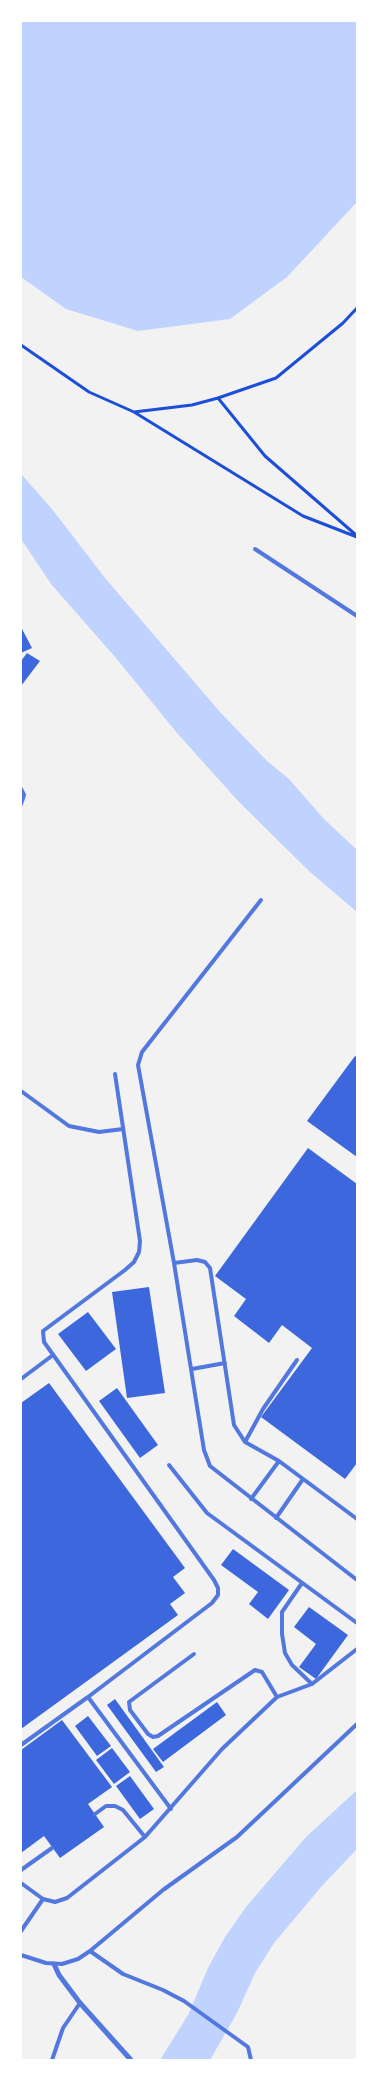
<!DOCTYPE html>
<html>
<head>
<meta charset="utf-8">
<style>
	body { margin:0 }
	#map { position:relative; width:378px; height:2081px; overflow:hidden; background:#f2f2f2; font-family:Manrope,sans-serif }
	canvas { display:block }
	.frame { position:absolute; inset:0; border:22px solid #fff; pointer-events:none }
</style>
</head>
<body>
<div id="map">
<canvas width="378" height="2081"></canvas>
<div class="frame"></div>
</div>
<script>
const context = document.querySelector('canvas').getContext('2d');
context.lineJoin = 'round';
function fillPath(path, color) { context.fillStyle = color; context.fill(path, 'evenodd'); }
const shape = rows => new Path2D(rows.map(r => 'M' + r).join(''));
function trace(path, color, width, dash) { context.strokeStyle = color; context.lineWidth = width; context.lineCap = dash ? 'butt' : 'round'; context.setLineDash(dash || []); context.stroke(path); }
fillPath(shape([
	[21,21,357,21,357,202,287,277,230,319,138,331,66,309,21,277],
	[21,474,52,509,105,578,220,712,267,761,289,779,323,818,357,850,357,912,309,871,239,802,177,733,116,658,51,584,21,539],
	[357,1790,357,1849,321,1887,274,1943,255,1973,237,2013,210,2060,160,2060,188,2015,209,1966,225,1937,246,1907,306,1837]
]), '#bfd3fe');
fillPath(shape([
	[21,627,32,648,21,653],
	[27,653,40,661,21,686,21,661],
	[355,1056,357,1057,357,1157,307,1121],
	[308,1148,357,1184,357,1463,345,1479,261,1417,312,1348,282,1325,269,1343,234,1316,246,1299,215,1276],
	[149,1287,165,1393,127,1398,112,1292],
	[88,1312,116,1349,86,1371,58,1334],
	[49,1383,185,1568,173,1577,185,1593,170,1604,178,1615,21,1729,21,1403],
	[117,1388,158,1445,140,1458,99,1401],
	[233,1549,289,1590,268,1619,249,1604,258,1592,221,1565],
	[309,1607,348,1635,316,1679,299,1667,316,1644,294,1627],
	[115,1699,164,1767,156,1772,107,1705],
	[217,1702,226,1715,163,1762,153,1749],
	[88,1716,111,1746,97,1756,75,1726],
	[62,1720,112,1787,88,1804,104,1827,60,1858,44,1836,21,1853,21,1750],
	[112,1748,130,1772,114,1784,96,1760],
	[130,1776,154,1809,140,1819,116,1786]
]), '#3d67dc');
trace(shape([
	[21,345,89,392,134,412,303,516,357,537],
	[218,398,265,456,356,535],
	[134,412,192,405,218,398,276,378,343,323,357,308]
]), '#1d4ed8', 3);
trace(shape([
	[255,549,357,616],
	[21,789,24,795,21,804],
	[261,900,142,1052,138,1065,174,1263,204,1450,210,1466,357,1580],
	[21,1091,69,1126,99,1132,123,1129],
	[174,1263,197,1260,205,1262,210,1268,234,1425,245,1442,279,1461,357,1519],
	[192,1369,225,1363],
	[21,1379,53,1355],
	[245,1442,263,1409,297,1360],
	[169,1465,207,1513,357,1623],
	[251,1499,279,1461],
	[276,1518,303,1479],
	[302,1583,282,1612,282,1634,285,1653,292,1665,312,1684],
	[194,1654,129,1702,130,1710,148,1734,153,1737,158,1736,255,1670,262,1672,277,1697],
	[88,1697,171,1809],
	[21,1745,88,1697,212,1603,218,1595,218,1588,214,1580,44,1342,43,1331,125,1270,134,1262,139,1252,140,1241,115,1074],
	[95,1814,106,1806,115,1806,123,1810,145,1837],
	[21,1870,52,1848],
	[21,1883,43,1899,55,1902,67,1898,145,1837,222,1749,277,1697,312,1684,357,1649],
	[21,1931,43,1899],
	[90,1951,123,1974,163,1990,184,2001,248,2047,251,2060],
	[21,1955,46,1963,62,1964,78,1959,90,1951,163,1890,237,1837,357,1724],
	[52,2060,63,2028,80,2003]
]), '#5277de', 4);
trace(shape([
	[54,1964,59,1975,80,2003,131,2060]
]), '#5277de', 5);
</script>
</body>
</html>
